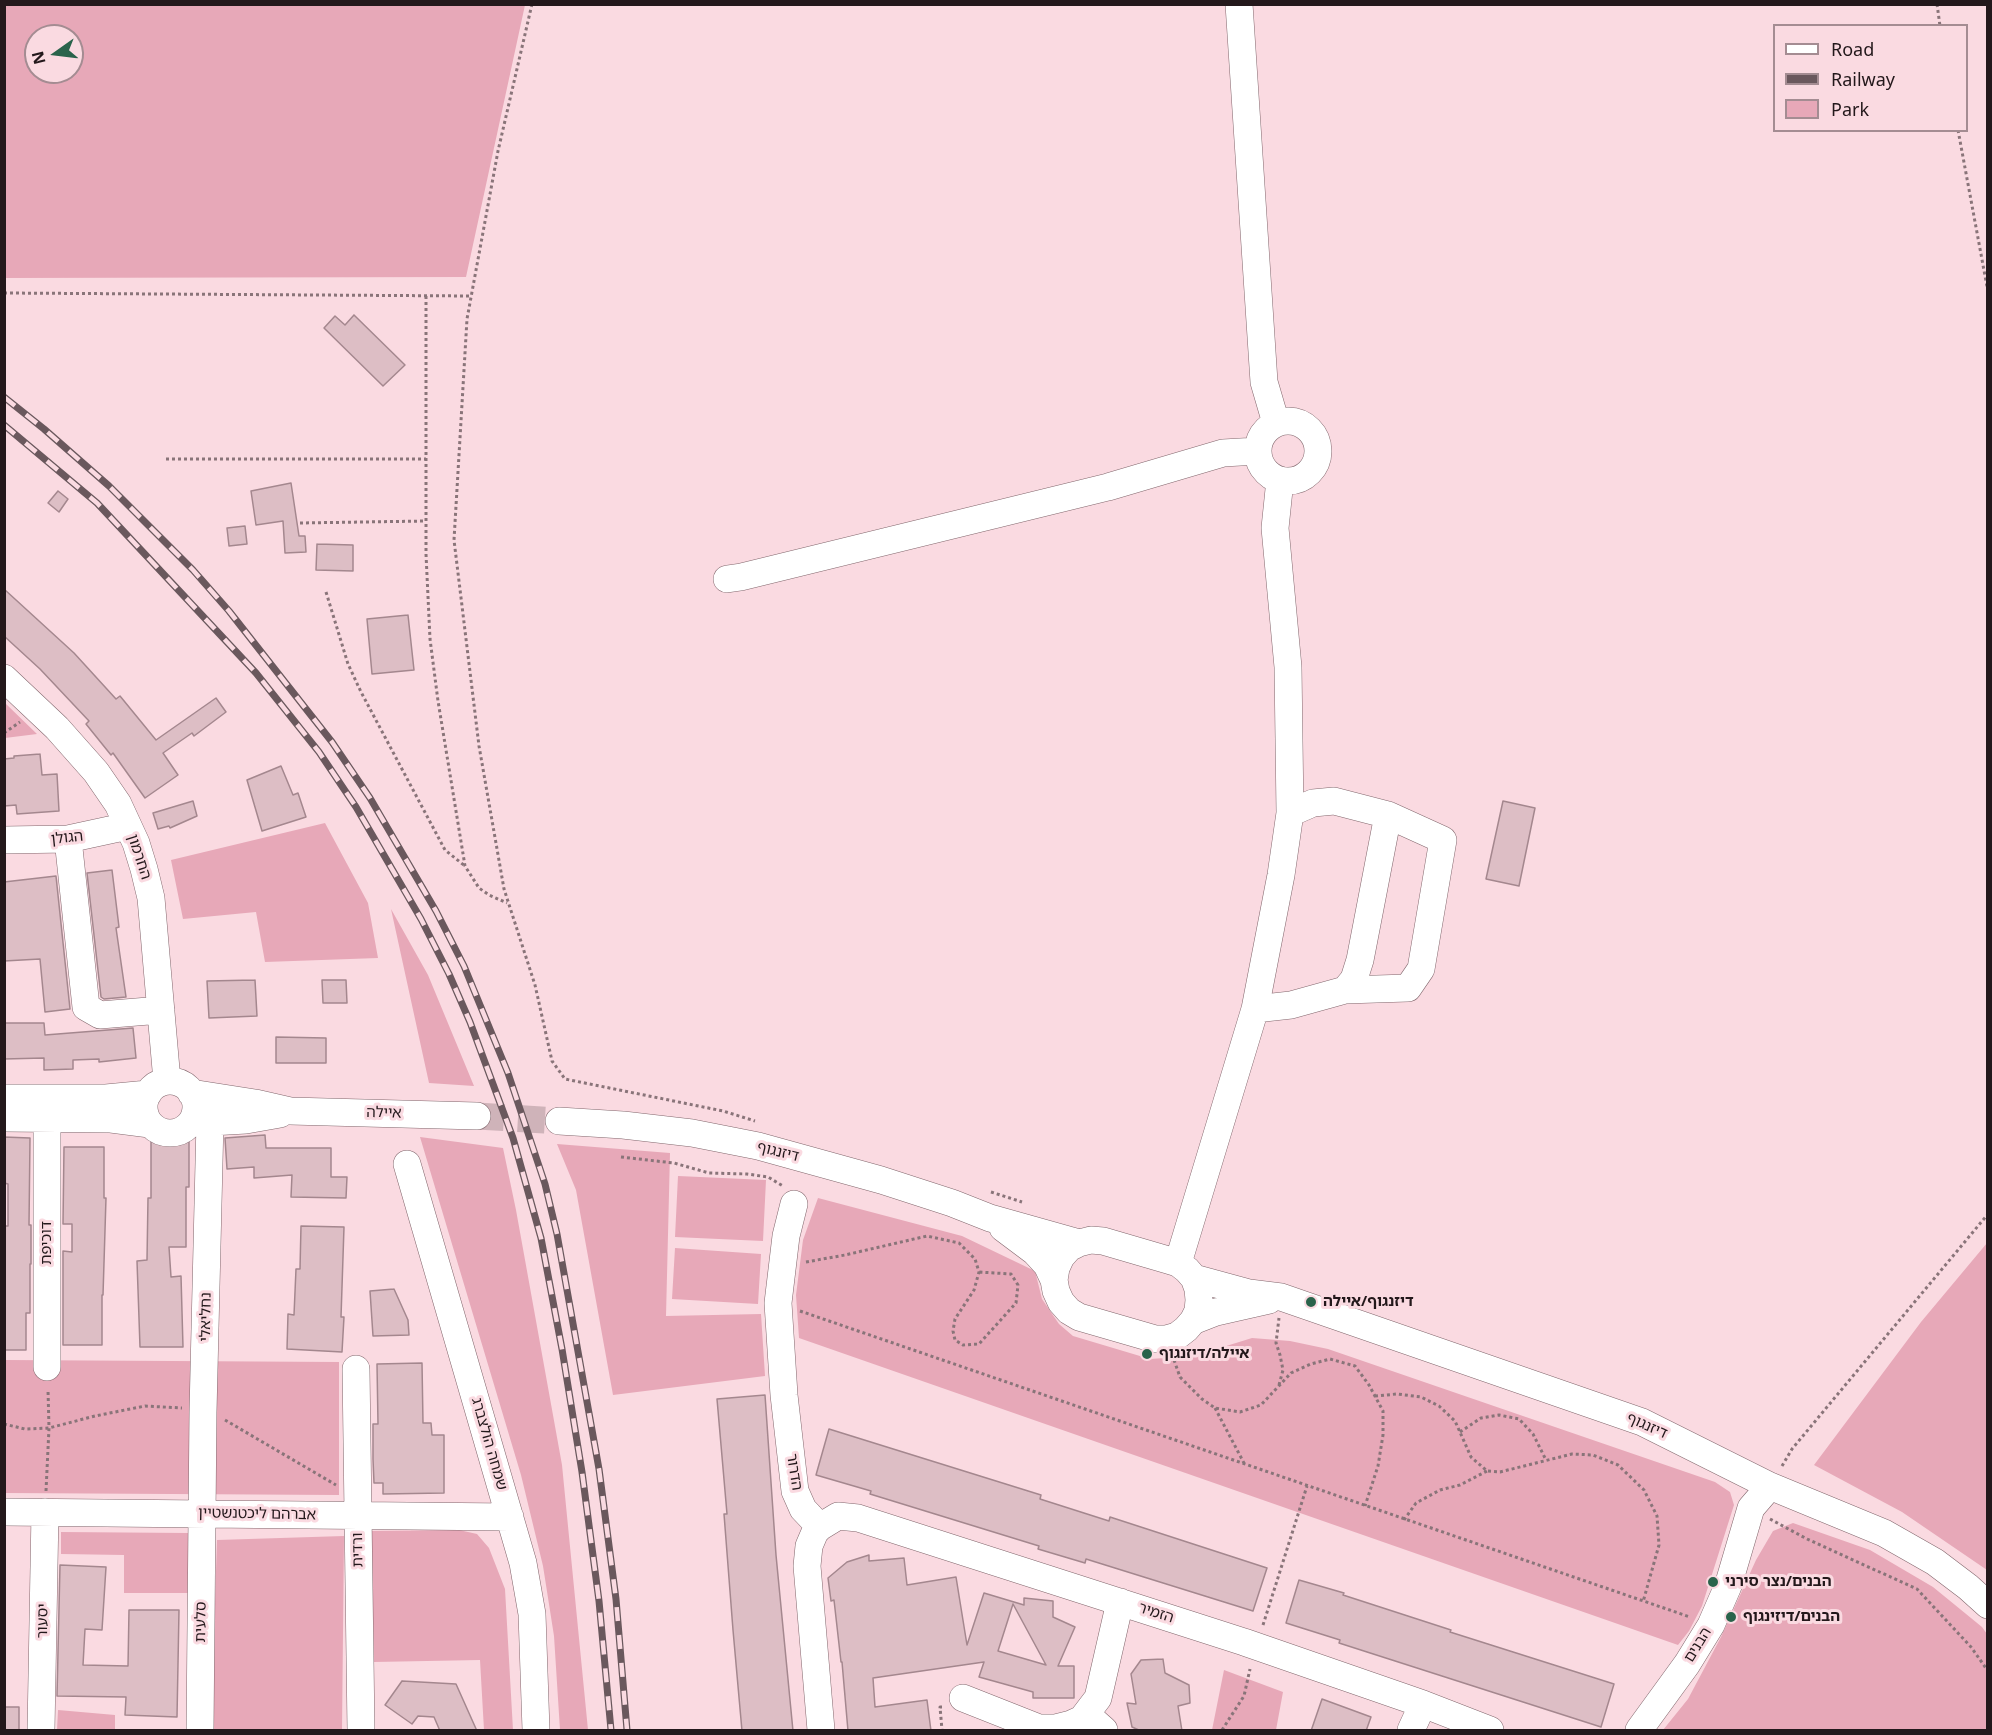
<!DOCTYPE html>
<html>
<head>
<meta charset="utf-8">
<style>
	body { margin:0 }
	#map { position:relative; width:1992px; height:1735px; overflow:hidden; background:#fadae1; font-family:"Noto Sans",sans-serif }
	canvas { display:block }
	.frame { position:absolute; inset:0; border:6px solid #23181b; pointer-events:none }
	.legend { position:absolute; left:1773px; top:24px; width:195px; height:108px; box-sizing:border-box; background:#fadae1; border:2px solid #a48c92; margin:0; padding:8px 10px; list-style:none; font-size:18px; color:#23181b }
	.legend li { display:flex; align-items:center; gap:12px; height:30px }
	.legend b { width:30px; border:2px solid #a48c92 }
	.north { position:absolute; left:24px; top:24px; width:60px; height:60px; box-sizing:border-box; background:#fadae1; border:2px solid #a48c92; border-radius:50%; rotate:256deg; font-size:16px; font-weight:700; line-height:24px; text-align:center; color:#23181b }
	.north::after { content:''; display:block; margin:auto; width:21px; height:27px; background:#2a634b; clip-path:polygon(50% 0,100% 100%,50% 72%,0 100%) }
</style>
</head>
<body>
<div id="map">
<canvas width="1992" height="1735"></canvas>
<div class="frame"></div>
<ul class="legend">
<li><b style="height:8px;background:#fff"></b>Road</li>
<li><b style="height:8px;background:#6a585d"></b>Railway</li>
<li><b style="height:16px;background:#e7a8b8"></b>Park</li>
</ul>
<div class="north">N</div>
</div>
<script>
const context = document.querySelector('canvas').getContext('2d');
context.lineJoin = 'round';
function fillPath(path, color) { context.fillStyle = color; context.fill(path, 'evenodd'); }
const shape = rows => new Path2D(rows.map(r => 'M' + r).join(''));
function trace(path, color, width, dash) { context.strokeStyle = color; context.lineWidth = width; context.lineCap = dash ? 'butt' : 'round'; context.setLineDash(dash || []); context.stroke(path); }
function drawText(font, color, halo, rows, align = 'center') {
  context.font = font + ' "Noto Sans","Noto Sans Hebrew",sans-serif'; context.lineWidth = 6; context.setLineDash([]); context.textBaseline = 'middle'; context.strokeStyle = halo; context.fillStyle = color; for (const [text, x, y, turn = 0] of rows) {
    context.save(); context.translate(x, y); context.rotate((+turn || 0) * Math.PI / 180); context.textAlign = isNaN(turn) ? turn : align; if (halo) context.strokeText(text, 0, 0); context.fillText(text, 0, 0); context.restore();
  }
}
fillPath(shape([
	[4,5,525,5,466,277,5,278],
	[36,36,72,36,72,72,36,72],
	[4,703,5,703,37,734,5,738],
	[325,823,368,903,378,958,265,962,256,912,183,919,171,860],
	[391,909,428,975,474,1086,429,1083],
	[420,1137,503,1148,516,1210,562,1465,588,1730,560,1730,554,1636,543,1566,521,1475],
	[557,1144,670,1153,666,1316,761,1314,765,1376,613,1395,576,1190],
	[678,1176,766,1180,763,1241,675,1237],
	[818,1198,962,1236,1035,1271,1042,1299,1059,1324,1073,1336,1150,1359,1210,1355,1223,1347,1252,1338,1290,1341,1328,1349,1715,1482,1730,1492,1734,1505,1702,1606,1689,1631,1678,1645,799,1338,796,1295,803,1240],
	[1987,1243,1987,1570,1902,1512,1814,1465,1921,1322],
	[675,1248,761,1254,758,1304,672,1299],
	[5,1360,339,1362,339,1495,5,1493],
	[1793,1523,1870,1550,1933,1587,1982,1627,1987,1634,1987,1730,1663,1730,1688,1699,1721,1637,1756,1560,1773,1531],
	[459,1530,477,1534,489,1548,505,1589,513,1730,484,1730,480,1660,374,1662,371,1531],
	[61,1532,188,1533,188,1593,124,1593,124,1555,61,1554],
	[344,1536,342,1730,211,1730,217,1540],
	[1224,1670,1283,1692,1276,1730,1212,1730],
	[58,1710,115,1715,115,1730,57,1730]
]), '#e7a8b8');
const building = shape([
	[354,315,405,365,383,386,324,328,335,316,345,325,354,315],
	[291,483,299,536,305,536,306,552,285,553,283,521,256,525,251,491,291,483],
	[58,491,68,499,59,512,48,503,58,491],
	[245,526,247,544,229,546,227,528,245,526],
	[317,544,353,545,353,571,316,570,317,544],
	[4,589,74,653,116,699,120,696,156,740,216,698,226,712,194,736,192,733,163,753,178,775,145,798,113,753,111,755,86,724,89,721,40,669,4,636,4,589],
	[408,615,414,670,372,674,367,619,408,615],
	[40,754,42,775,57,774,59,811,17,814,16,805,4,806,4,759,14,758,14,756,40,754],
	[281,766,293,795,298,793,306,817,262,831,247,780,281,766],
	[193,801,197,816,170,828,169,826,158,829,153,813,193,801],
	[1503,801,1535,808,1519,886,1486,879,1503,801],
	[112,870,119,927,116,928,126,997,104,999,101,997,87,873,112,870],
	[56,876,70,1009,45,1012,40,959,4,961,4,882,56,876],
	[255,980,257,1016,209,1018,207,981,255,980],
	[322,980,346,980,347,1003,323,1003,322,980],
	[4,1023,44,1023,45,1035,133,1028,136,1058,99,1062,99,1059,73,1060,73,1069,44,1070,44,1058,4,1059,4,1023],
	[276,1037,326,1038,326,1063,276,1063,276,1037],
	[265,1135,266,1148,331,1148,331,1177,347,1177,346,1198,291,1197,292,1175,254,1178,254,1167,227,1169,225,1138,265,1135],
	[4,1137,30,1138,29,1225,31,1225,31,1264,30,1264,30,1313,26,1313,26,1350,4,1350,4,1226,8,1226,8,1184,4,1183,4,1137],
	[156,1138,189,1139,189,1187,186,1187,186,1247,169,1247,171,1277,181,1276,183,1347,140,1347,137,1261,147,1260,148,1198,151,1198,151,1139,156,1138],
	[64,1147,104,1147,104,1198,106,1198,103,1295,102,1295,102,1345,63,1345,63,1251,72,1252,72,1224,63,1224,64,1147],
	[301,1226,344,1227,341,1317,344,1317,342,1352,287,1349,288,1314,294,1315,296,1269,300,1269,301,1226],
	[394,1289,408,1320,409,1335,373,1336,370,1291,394,1289],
	[422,1363,423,1423,431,1423,432,1435,444,1435,444,1493,383,1494,383,1483,374,1483,373,1459,373,1424,378,1424,377,1364,422,1363],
	[765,1395,776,1555,793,1731,742,1731,733,1630,724,1514,727,1514,717,1399,765,1395],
	[829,1429,1041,1495,1040,1499,1109,1521,1110,1517,1267,1568,1253,1611,1086,1559,1085,1563,1038,1549,1039,1546,870,1494,871,1491,816,1475,829,1429],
	[869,1555,869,1561,904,1558,907,1585,956,1577,967,1645,984,1593,1024,1605,1024,1598,1053,1601,1053,1617,1075,1627,1058,1666,1074,1666,1074,1698,1033,1698,1033,1692,979,1677,984,1662,873,1678,875,1707,927,1700,931,1731,848,1731,842,1662,841,1662,834,1600,831,1601,828,1578,847,1562,869,1555],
	[1013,1604,1046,1665,998,1651,1013,1604],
	[60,1565,106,1567,102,1630,85,1629,83,1665,128,1666,129,1610,179,1610,177,1717,125,1715,126,1697,57,1696,60,1565],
	[1299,1580,1344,1593,1343,1595,1451,1630,1450,1632,1614,1684,1601,1727,1339,1643,1340,1640,1286,1623,1299,1580],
	[1163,1659,1165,1673,1189,1685,1190,1703,1178,1706,1182,1731,1141,1731,1132,1727,1127,1703,1136,1704,1131,1674,1141,1660,1163,1659],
	[402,1681,456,1684,477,1731,440,1731,434,1717,418,1716,412,1724,385,1705,402,1681],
	[1322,1699,1371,1717,1366,1731,1311,1731,1322,1699],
	[4,1707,19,1707,19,1731,4,1731,4,1707]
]);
fillPath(building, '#ddbec5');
trace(building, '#a4878e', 1.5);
trace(shape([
	[477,1116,559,1121]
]), '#cfb3b9', 27, [27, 14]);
const minor = shape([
	[1239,4,1264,382,1276,423],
	'1258 451a30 30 0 1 1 60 0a30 30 0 1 1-60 0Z',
	[727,579,741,577,1108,487,1223,453,1258,451],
	[4,678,57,728,96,772,118,804,136,843,144,869,151,898,167,1081],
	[1290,813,1313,803,1334,801,1388,815,1360,960,1354,979,1345,990],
	[68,839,86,1007,100,1015,161,1010],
	[4,840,68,839,128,826],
	[1255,1009,1291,1005,1345,990,1408,988,1421,969,1443,840,1388,815],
	'144 1107a26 26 0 1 1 52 0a26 26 0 1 1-52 0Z',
	[191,1093,255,1103,290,1111,477,1116],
	[4,1098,106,1098,148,1094],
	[4,1118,111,1119,150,1124],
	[559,1121,623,1125,692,1133,758,1146,881,1180,952,1203,990,1218,1079,1243],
	[193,1123,246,1120,280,1114],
	[407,1164,523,1563,532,1614,536,1730],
	[794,1204,786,1236,778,1303,784,1395,795,1491,803,1509,820,1527],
	[1003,1228,1035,1252,1047,1265,1054,1280],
	[1091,1240,1103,1241,1168,1260,1178,1263,1187,1270,1194,1278,1198,1289,1199,1300,1198,1311,1193,1321,1186,1329,1177,1336,1166,1339,1155,1339,1079,1317,1069,1311,1061,1302,1056,1291,1054,1280,1056,1268,1061,1257,1069,1248,1079,1243,1091,1240],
	[1178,1263,1255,1009,1281,875,1290,813,1288,667,1275,528,1280,480],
	[1194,1278,1249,1293,1281,1297,1642,1422,1770,1486,1884,1533,1935,1562,1968,1587,1988,1605],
	[1193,1321,1216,1312,1269,1300],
	[47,1367,47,1118],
	[356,1369,361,1730],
	[4,1512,510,1517],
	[963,1698,1039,1728,1055,1728,1071,1724,1082,1719,1098,1698,1120,1602],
	[1086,1714,1104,1730],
	[41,1730,45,1512],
	[200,1730,203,1412,210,1121],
	[821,1730,807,1566,809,1546,815,1532,820,1527,838,1516,858,1518,1244,1642,1423,1704,1490,1730],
	[1411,1730,1423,1704],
	[1639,1730,1687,1664,1711,1625,1728,1586,1751,1508,1770,1486]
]);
trace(minor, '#82676d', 28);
trace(shape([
	[532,4,498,151,467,319,454,540,479,746,504,889,535,985,552,1061,565,1079,723,1111,755,1121],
	[1937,4,1940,26],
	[1958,130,1988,292],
	[4,293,471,296],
	[426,296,426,554,430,639,438,701,465,866,479,888,489,895,507,903],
	[166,459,426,459],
	[300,523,426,521],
	[326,592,348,664,361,692,445,850,465,866],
	[4,733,20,722],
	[621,1157,674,1163,709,1173,747,1174,768,1177,783,1186],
	[991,1192,1022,1202],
	[806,1262,845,1255,927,1236,959,1243,975,1259,979,1272,974,1290,955,1319,953,1331,955,1340,963,1345,979,1344,1016,1303,1018,1285,1011,1274,979,1272],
	[800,1311,1690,1617],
	[1174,1360,1180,1377,1202,1399,1215,1408,1240,1412,1261,1405,1291,1373,1311,1364,1330,1359,1355,1366,1369,1385,1383,1411,1383,1435,1378,1466,1365,1506],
	[1279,1385,1283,1370,1280,1355,1276,1343,1279,1318],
	[1375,1396,1397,1394,1421,1397,1439,1406,1455,1421,1471,1457,1487,1471,1500,1472,1572,1454,1593,1455,1618,1465,1644,1490,1657,1516,1659,1545,1643,1602],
	[1215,1408,1245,1465],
	[225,1420,336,1485],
	[4,1424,25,1429,49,1428,95,1416,145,1406,182,1408],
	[1460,1432,1481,1418,1499,1415,1519,1419,1533,1434,1546,1460],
	[1782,1466,1792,1449,1988,1214],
	[46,1491,49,1428,48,1390],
	[1770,1519,1807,1539,1917,1589,1971,1647,1988,1671],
	[1404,1520,1416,1503,1440,1490,1460,1485,1487,1471],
	[1263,1625,1307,1486],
	[942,1707,940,1707,942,1730],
	[1222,1730,1244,1696,1250,1669]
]), '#897479', 3, [3, 3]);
trace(minor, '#fff', 27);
const rail = shape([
	[4,397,44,429,109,486,193,570,229,611,332,742,370,798,436,911,464,966,508,1073,545,1184,557,1234,599,1469,616,1599,627,1730],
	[4,425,97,503,256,673,319,752,356,807,421,919,449,974,470,1022,513,1138,541,1238,562,1349,582,1472,599,1601,611,1730]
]);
trace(rail, '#6a585d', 7);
trace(rail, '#fadae1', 4.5, [14]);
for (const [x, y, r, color] of [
	[1311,1302,6,"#2a634b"],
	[1147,1354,6,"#2a634b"],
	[1713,1582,6,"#2a634b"],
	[1731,1617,6,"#2a634b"]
]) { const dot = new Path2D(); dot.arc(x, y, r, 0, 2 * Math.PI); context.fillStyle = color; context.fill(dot); trace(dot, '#fadae1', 2); }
drawText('15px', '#23181b', '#fadae1', [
	["הגולן",67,838,-6],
	["החרמון",139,857,72],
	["איילה",384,1113,1],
	["דיזנגוף",778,1152,14],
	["דוכיפת",47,1243,-90],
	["נחליאלי",206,1317,-89],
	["דיזנגוף",1647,1426,24],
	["שמחה הולצברג",489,1444,74],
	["הדרור",794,1472,81],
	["אברהם ליכטנשטיין",257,1514,1],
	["ורדית",358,1550,-91],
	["הזמיר",1156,1613,18],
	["יסעור",43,1621,-89],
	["סלעית",201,1622,-89],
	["הבנים",1698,1645,-58]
]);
drawText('bold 15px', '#23181b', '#fadae1', [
	["דיזנגוף/איילה",1323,1302],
	["איילה/דיזנגוף",1159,1354],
	["הבנים/נצר סירני",1725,1582],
	["הבנים/דיזינגוף",1743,1617]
], 'left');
</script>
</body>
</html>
